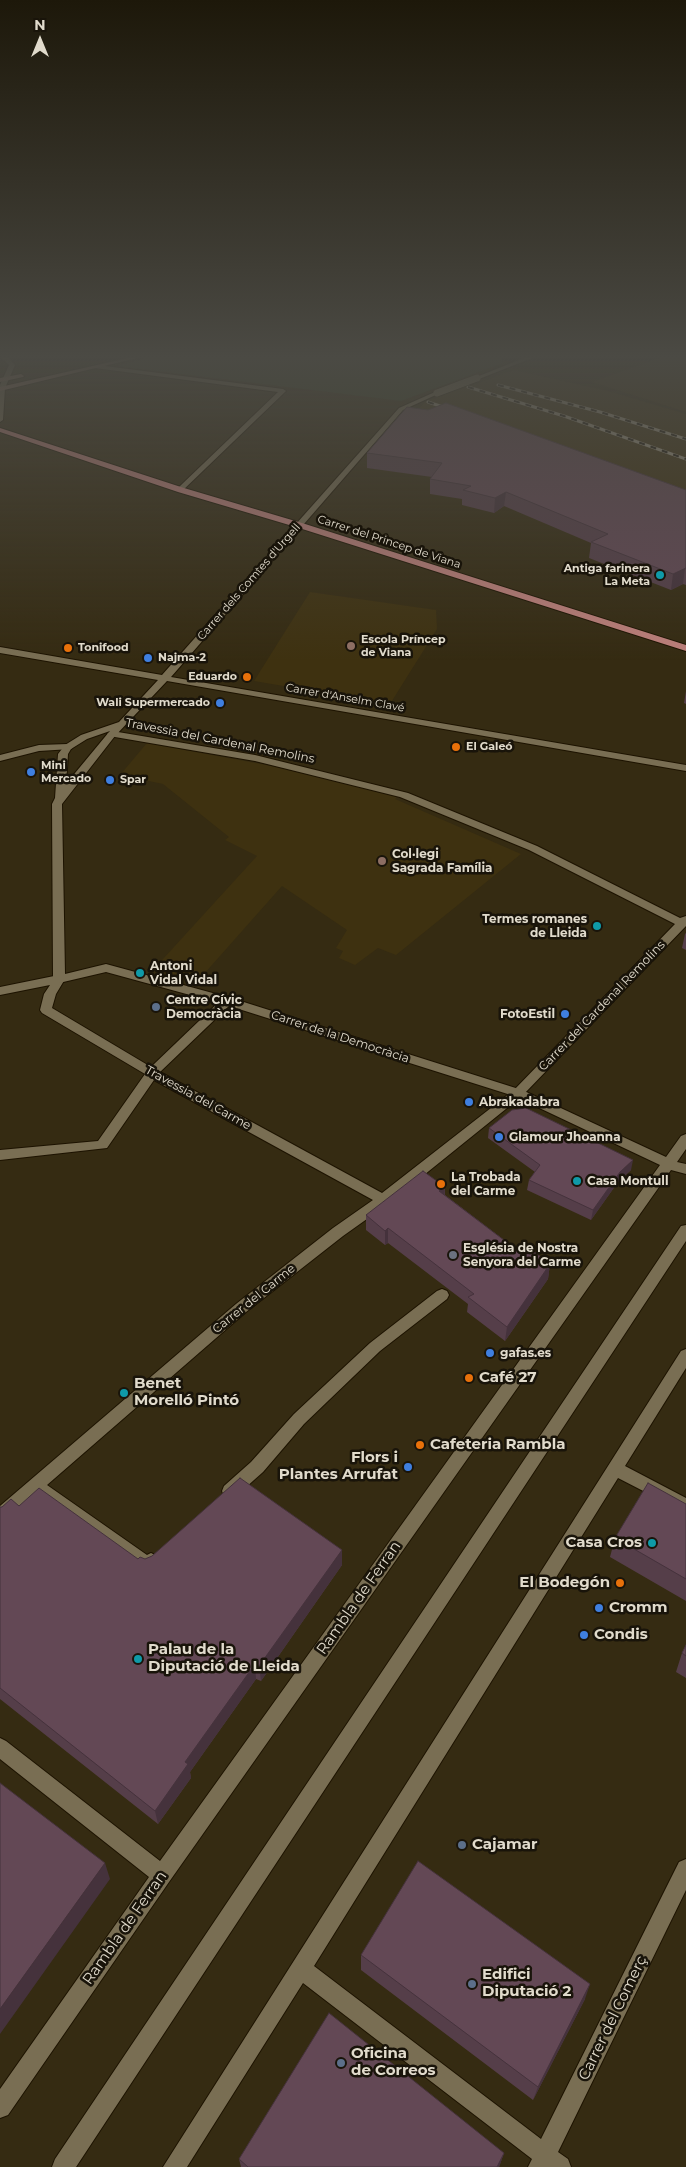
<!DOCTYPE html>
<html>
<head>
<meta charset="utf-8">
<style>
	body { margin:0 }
	#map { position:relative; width:686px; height:2167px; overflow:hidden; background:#352b12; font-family:Montserrat,sans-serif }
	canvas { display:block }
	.north { position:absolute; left:15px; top:15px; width:50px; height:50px; -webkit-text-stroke:4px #19140a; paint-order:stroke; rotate:0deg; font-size:14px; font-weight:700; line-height:20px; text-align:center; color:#e1dbcc }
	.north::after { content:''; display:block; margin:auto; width:18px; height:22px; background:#e1dbcc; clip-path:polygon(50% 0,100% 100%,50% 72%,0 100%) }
</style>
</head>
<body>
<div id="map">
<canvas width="686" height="2167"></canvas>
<div class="north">N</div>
</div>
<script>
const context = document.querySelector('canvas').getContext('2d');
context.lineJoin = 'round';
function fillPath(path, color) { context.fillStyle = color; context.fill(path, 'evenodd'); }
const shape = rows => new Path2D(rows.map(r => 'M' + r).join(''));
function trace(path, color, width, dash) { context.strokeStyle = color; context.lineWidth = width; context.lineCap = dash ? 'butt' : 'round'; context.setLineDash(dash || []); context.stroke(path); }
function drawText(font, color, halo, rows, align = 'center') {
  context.font = font + ' Montserrat,sans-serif'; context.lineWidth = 5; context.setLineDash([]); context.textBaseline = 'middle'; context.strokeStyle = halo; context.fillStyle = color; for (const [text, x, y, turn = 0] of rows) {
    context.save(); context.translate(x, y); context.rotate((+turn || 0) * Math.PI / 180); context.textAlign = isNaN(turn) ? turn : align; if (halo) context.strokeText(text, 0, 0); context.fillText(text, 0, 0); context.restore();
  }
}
fillPath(shape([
	[659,358,686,358,686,412,592,382],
	[514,370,608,391,686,414,686,505,419,408,425,402],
	[310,592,436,610,437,629,390,704,254,681],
	[147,743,277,767,387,793,397,797,395,799,521,854,396,955,378,948,355,965,339,958,343,951,336,948,347,930,282,886,196,983,153,970,257,856,225,840,229,837,163,784,120,775]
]), '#3e3110');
fillPath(shape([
	[141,358,501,358,503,363,401,401,116,366,143,359]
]), '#313d1f');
const pedestrian = shape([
	[112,731,255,755,408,793,537,846,680,918,686,916,686,926,522,1096,388,1204,343,1236,246,1312,47,1485,147,1555,151,1553,157,1556,159,1561,157,1566,147,1573,141,1570,36,1495,6,1521,0,1523,0,1506,236,1304,333,1228,373,1200,154,1080,107,1148,0,1160,0,1150,98,1141,145,1074,42,1013,40,1010,44,994,50,985,0,995,0,987,59,975,63,976,65,979,56,994,52,1008,151,1067,223,998,231,998,233,1001,231,1004,160,1072,382,1193,514,1090,675,924,529,850,400,797,255,761,109,736,107,734,112,731],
	[68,744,73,747,71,749,39,751,0,761,0,755,39,745,68,744],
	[686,1225,686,1241,76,2167,52,2167,55,2159,681,1226,686,1225],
	[442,1289,447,1291,449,1295,447,1299,380,1351,304,1424,263,1472,236,1496,230,1498,224,1496,222,1491,224,1486,251,1462,294,1414,370,1343,437,1291,442,1289]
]);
const minor = shape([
	[2,358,8,358,15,365,5,388,3,420,0,422,0,385,9,365,2,358],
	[524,358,532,358,479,379,474,378,524,358],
	[97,365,283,389,286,391,181,492,177,490,178,488,278,392,95,368,95,366,97,365],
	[435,392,440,393,403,410,171,677,686,765,686,771,167,681,115,736,62,804,65,974,106,964,231,998,522,1090,666,1157,681,1136,686,1134,686,1149,677,1162,686,1164,686,1174,671,1170,169,1882,8,2115,0,2118,0,2089,149,1877,0,1759,0,1738,6,1741,160,1861,660,1165,514,1096,223,1004,106,972,59,983,53,979,52,804,55,798,58,754,65,745,81,735,119,722,158,680,0,653,0,647,162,675,399,408,435,392],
	[110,731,109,732,66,784,68,754,71,749,87,739,110,731],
	[686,1349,686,1368,625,1466,686,1498,686,1513,618,1478,314,1966,541,2139,679,1862,686,1859,686,1890,558,2152,568,2159,571,2167,528,2167,532,2159,303,1983,187,2167,163,2167,681,1351,686,1349]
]);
const secondary = shape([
	[128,358,137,358,0,391,0,387,128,358],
	[21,374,24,376,23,377,0,382,0,378,21,374]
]);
const primary = shape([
	[0,428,184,488,302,523,686,645,686,651,296,527,178,492,0,432,0,428]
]);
trace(pedestrian, '#1d1300', 2);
trace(minor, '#1d1300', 2);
trace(secondary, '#1d1300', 2);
trace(primary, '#1d1300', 2);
fillPath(pedestrian, '#796e53');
fillPath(minor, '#796e53');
fillPath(secondary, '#9c7767');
fillPath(primary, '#be807b');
const rail = shape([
	[498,385,600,412,686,439],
	[468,387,564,416,686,459],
	[428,402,452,410]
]);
trace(rail, '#a69f8c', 3);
trace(rail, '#19140a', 2, [6]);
const minorBridge = shape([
	[437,393,477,378]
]);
trace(minorBridge, '#1d1300', 8, []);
trace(minorBridge, '#796e53', 7);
fillPath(shape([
	[367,453,686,490,686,585,683,584,671,590,589,558,591,543,504,506,494,513,462,505,462,499,430,494,430,479,432,477,367,468],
	[686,691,686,704,684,703],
	[686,933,686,950,682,948,685,934],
	[489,1128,631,1170,618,1182,591,1220,527,1190,529,1180,535,1172,488,1138],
	[445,1187,445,1195,525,1256,550,1264,548,1279,505,1341,467,1312,468,1304,388,1243,385,1245,366,1230,366,1215],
	[686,1504,686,1601,610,1557,615,1538],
	[19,1506,138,1559,342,1565,261,1681,256,1679,190,1772,191,1778,158,1824,0,1699,0,1507],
	[686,1645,686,1678,676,1672,682,1653],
	[361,1955,585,1999,533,2100,361,1970],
	[504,2153,499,2167,241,2167,239,2159]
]), '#553e49');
fillPath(shape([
	[506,492,504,506,494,513,495,498],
	[685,568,683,584,671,590,673,574],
	[633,1160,631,1170,618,1182,591,1220,593,1210,620,1172],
	[445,1187,444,1202,439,1191],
	[388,1228,388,1243,385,1245,385,1231],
	[550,1264,548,1279,505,1341,507,1327],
	[342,1550,342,1565,261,1681,259,1666],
	[255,1664,256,1679,190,1772,191,1778,158,1824,155,1811,185,1762],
	[105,1863,110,1879,0,2034,0,2009],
	[590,1984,585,1999,533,2100,538,2087],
	[504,2153,499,2167,497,2167]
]), '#45323c');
const building = shape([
	[446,403,686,490,686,568,673,574,591,542,608,534,506,492,495,498,463,490,471,486,430,479,442,463,367,453,407,407,428,410,446,403],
	[526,1108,633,1160,620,1172,593,1210,529,1180,540,1165,489,1128,512,1110,526,1108],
	[423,1171,445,1187,439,1191,525,1256,532,1250,550,1264,507,1327,468,1297,474,1294,388,1228,385,1231,366,1215,423,1171],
	[240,1478,342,1550,259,1666,255,1664,185,1762,188,1764,155,1811,0,1688,0,1507,2,1507,11,1499,19,1506,39,1488,138,1559,140,1557,145,1559,152,1556,240,1478],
	[648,1483,686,1504,686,1579,615,1538,648,1483],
	[686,1645,686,1656,682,1653,686,1645],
	[0,1783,105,1863,0,2009,0,1783],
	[418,1861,590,1984,538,2087,361,1955,418,1861],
	[329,2013,504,2153,497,2167,248,2167,239,2159,329,2013]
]);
fillPath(building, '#634855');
trace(building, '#45323c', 1);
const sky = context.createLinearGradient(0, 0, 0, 661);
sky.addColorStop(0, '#1d180a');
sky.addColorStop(0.54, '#4b4a44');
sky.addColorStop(1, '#4b4a4400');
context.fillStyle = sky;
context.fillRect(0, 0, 686, 661);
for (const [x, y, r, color] of [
	[660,575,5,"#0f9aa8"],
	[351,646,5,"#8d6e63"],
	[68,648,5,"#e8710a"],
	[148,658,5,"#3f7fe0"],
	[247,677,5,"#e8710a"],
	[220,703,5,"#3f7fe0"],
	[456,747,5,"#e8710a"],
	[31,772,5,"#3f7fe0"],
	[110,780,5,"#3f7fe0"],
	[382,861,5,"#8d6e63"],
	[597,926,5,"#0f9aa8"],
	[140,973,5,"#0f9aa8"],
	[156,1007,5,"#5c6f8a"],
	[565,1014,5,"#3f7fe0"],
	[469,1102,5,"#3f7fe0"],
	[499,1137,5,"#3f7fe0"],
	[577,1181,5,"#0f9aa8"],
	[441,1184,5,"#e8710a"],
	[453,1255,5,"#6b7280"],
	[490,1353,5,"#3f7fe0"],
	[469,1378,5,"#e8710a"],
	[124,1393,5,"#0f9aa8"],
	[420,1445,5,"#e8710a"],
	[408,1467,5,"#3f7fe0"],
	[652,1543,5,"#0f9aa8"],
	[620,1583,5,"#e8710a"],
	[599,1608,5,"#3f7fe0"],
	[584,1635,5,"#3f7fe0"],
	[138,1659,5,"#0f9aa8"],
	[462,1845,5,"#5c6f8a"],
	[472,1984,5,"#5c6f8a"],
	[341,2063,5,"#5c6f8a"]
]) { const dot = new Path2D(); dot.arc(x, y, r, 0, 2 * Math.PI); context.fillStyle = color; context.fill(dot); trace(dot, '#19140a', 2); }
drawText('11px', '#e1dbcc', '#19140a', [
	["Carrer del Princep de Viana",389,542,18],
	["Carrer dels Comtes d'Urgell",249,582,-49],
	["Carrer d'Anselm Clavé",345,698,10]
]);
drawText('bold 11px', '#e1dbcc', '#19140a', [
	["Antiga farinera",650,569,"right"],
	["La Meta",650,582,"right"],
	["Escola Príncep",361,640],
	["de Viana",361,653],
	["Tonifood",78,648],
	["Najma-2",158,658],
	["Eduardo",237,677,"right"],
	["Wali Supermercado",210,703,"right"],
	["El Galeó",466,747],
	["Mini",41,766],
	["Mercado",41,779],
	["Spar",120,780]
], 'left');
drawText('12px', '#e1dbcc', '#19140a', [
	["Travessia del Cardenal Remolins",220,741,11],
	["Carrer del Cardenal Remolins",602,1006,-46],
	["Carrer de la Democràcia",340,1037,18],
	["Travessia del Carme",198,1098,29],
	["Carrer del Carme",254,1299,-39]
]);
drawText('bold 12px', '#e1dbcc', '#19140a', [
	["Col·legi",392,854],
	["Sagrada Família",392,868],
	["Termes romanes",587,919,"right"],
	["de Lleida",587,933,"right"],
	["Antoni",150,966],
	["Vidal Vidal",150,980],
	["Centre Cívic",166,1000],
	["Democràcia",166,1014],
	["FotoEstil",555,1014,"right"],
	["Abrakadabra",479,1102],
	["Glamour Jhoanna",509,1137],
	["La Trobada",451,1177],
	["del Carme",451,1191],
	["Casa Montull",587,1181],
	["Església de Nostra",463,1248],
	["Senyora del Carme",463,1262],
	["gafas.es",500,1353]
], 'left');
drawText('bold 15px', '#e1dbcc', '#19140a', [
	["Café 27",479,1378],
	["Benet",134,1384],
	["Morelló Pintó",134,1401],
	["Cafeteria Rambla",430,1445],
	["Flors i",398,1458,"right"],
	["Plantes Arrufat",398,1475,"right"],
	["Casa Cros",642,1543,"right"],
	["El Bodegón",610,1583,"right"],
	["Cromm",609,1608],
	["Condis",594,1635],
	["Palau de la",148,1650],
	["Diputació de Lleida",148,1667],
	["Cajamar",472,1845],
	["Edifici",482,1975],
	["Diputació 2",482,1992],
	["Oficina",351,2054],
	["de Correos",351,2071]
], 'left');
drawText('15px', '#e1dbcc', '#19140a', [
	["Rambla de Ferran",359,1598,-55],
	["Rambla de Ferran",125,1928,-55],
	["Carrer del Comerç",613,2018,-64]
]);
</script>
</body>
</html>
